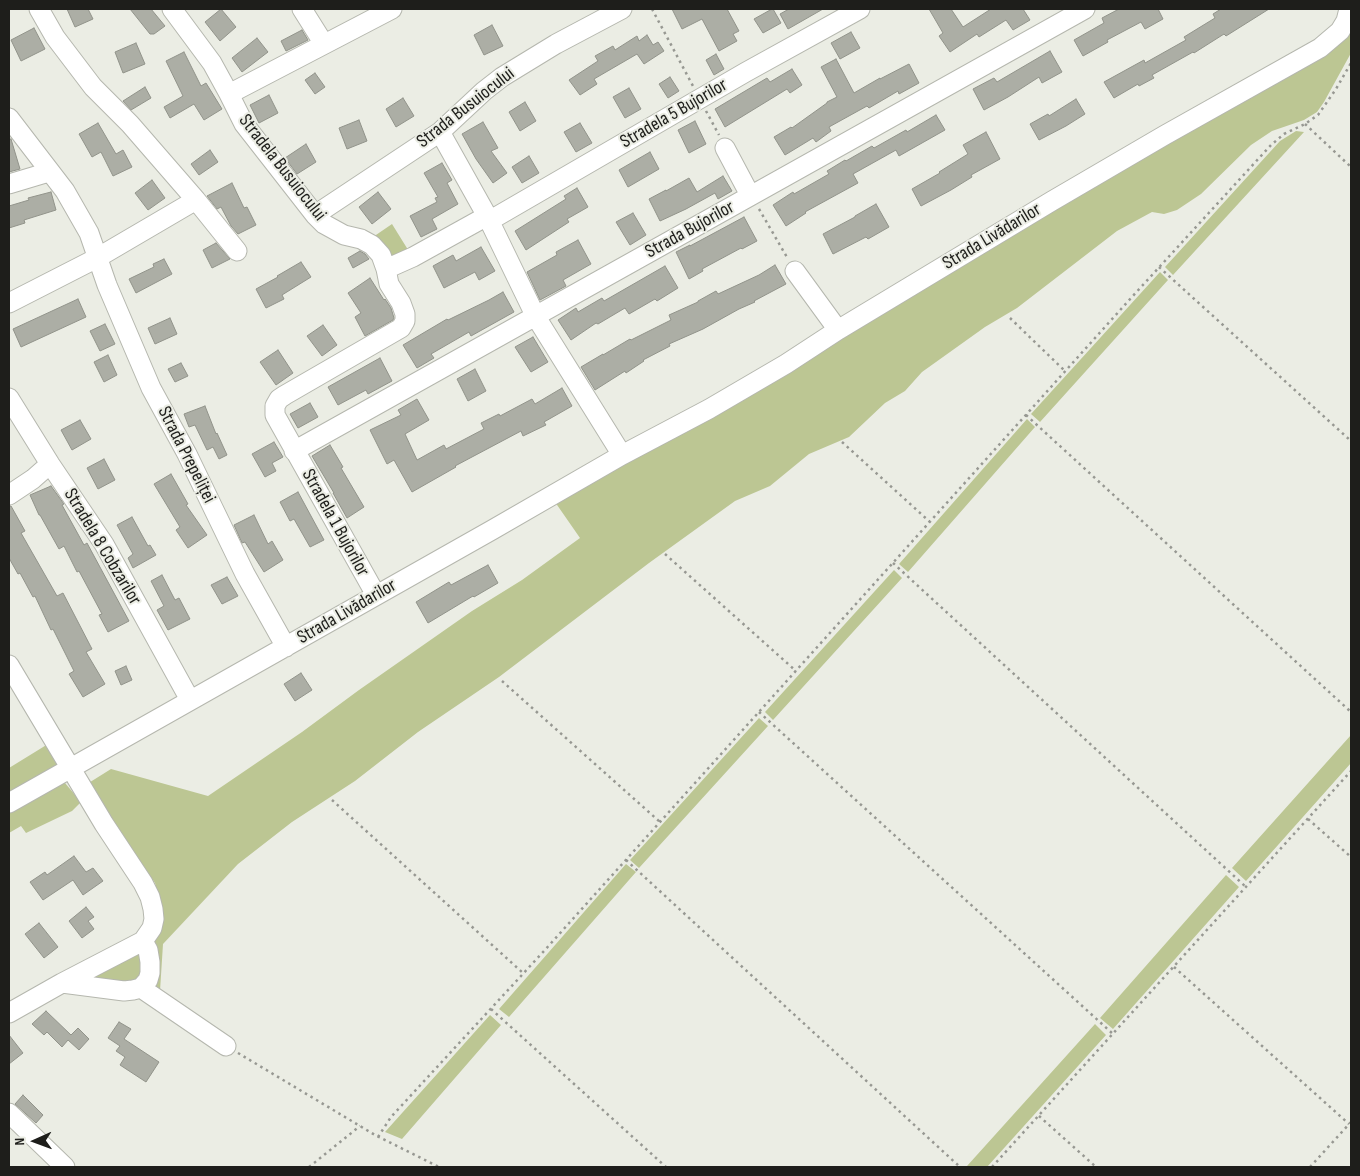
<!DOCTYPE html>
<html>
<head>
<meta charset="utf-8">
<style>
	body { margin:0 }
	#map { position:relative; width:1360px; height:1176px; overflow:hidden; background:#ebede4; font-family:"Sofia Sans Condensed",sans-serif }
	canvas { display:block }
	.frame { position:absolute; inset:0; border:10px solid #1e1e1b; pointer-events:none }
	.north { position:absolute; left:10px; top:1116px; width:50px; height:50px; -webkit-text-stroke:4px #ebede4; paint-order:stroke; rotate:268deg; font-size:14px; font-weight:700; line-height:20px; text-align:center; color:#1e1e1b }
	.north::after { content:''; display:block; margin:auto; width:18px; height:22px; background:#1e1e1b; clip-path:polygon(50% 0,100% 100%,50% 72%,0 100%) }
</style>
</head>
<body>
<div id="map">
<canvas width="1360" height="1176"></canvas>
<div class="frame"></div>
<div class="north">N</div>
</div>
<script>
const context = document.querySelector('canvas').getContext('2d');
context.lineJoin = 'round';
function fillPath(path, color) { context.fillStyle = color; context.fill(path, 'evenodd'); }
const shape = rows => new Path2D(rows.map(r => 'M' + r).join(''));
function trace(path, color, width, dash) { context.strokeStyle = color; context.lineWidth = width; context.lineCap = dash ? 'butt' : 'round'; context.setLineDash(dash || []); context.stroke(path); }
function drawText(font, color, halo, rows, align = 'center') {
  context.font = font + ' "Sofia Sans Condensed",sans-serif'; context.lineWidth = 4; context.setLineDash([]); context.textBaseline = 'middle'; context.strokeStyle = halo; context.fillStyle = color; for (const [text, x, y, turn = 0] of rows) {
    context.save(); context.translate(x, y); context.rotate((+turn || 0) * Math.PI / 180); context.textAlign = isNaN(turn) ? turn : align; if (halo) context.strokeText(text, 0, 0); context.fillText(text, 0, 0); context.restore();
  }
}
fillPath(shape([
	[1351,27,1351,53,1324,102,1317,112,1304,120,1272,131,1251,145,1201,194,1177,210,1164,214,1152,212,1117,231,1017,308,985,327,922,372,905,391,885,403,849,437,809,454,770,486,735,501,649,563,499,677,418,732,355,781,292,822,238,864,163,944,160,991,153,985,155,939,162,909,155,883,87,784,111,769,208,796,302,732,359,690,472,611,522,580,580,538,555,502],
	[1296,131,1304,132,1173,275,1165,267,1280,141],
	[392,224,410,253,389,259,373,237],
	[1160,272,1168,280,1040,422,1031,414],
	[1027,419,1035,427,908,572,899,564],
	[894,570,902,578,773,720,765,712],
	[759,718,768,726,639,868,630,860],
	[1351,735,1351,763,1246,881,1232,868],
	[48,744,64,765,9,795,9,768],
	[55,782,65,783,81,802,72,811,26,833,21,826,9,833,9,807],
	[626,864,636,872,509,1017,499,1009],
	[1226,875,1239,887,1113,1029,1100,1018],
	[140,949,142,974,131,985,81,978],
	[490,1015,501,1025,402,1139,385,1132],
	[1095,1024,1106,1035,987,1167,968,1167,967,1166]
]), '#bcc693');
const building = shape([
	[67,9,88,9,93,19,75,27,67,9],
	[130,9,151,9,165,26,154,34,150,34,130,9],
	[221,9,236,27,220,41,205,22,221,9],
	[672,9,727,9,739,31,733,34,737,41,719,51,702,19,682,29,672,9],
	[772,9,773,9,781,23,763,33,754,19,772,9],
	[789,9,823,9,788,29,780,14,789,9],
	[929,9,951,9,963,27,991,9,1023,9,1030,20,1013,30,1006,20,979,37,977,34,950,52,939,36,943,33,929,9],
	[1119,9,1158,9,1163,19,1145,29,1141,22,1107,40,1108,42,1083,56,1074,40,1104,23,1102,18,1119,9],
	[1221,9,1269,9,1226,36,1224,34,1194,53,1193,52,1152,75,1154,78,1139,86,1138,84,1114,98,1104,82,1144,60,1145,63,1186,40,1184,37,1215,18,1213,14,1221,9],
	[492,25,503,46,484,55,474,35,492,25],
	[34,28,45,49,21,61,11,40,34,28],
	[302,30,308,40,286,51,281,41,302,30],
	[851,32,860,48,840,59,831,43,851,32],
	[647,35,653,45,658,42,664,51,644,64,637,54,594,79,597,84,580,95,569,80,598,61,595,56,613,46,615,50,637,36,639,41,647,35],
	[257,38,268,52,242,72,232,58,257,38],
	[136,43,145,64,123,73,115,52,136,43],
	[1050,51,1062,72,1042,83,1039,77,1008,97,984,110,973,89,994,78,997,82,1050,51],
	[184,52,201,86,206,83,222,109,204,120,194,104,170,118,164,107,183,96,166,61,184,52],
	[716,54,724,69,714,75,706,60,716,54],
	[836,59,854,93,880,78,880,79,909,64,919,83,899,94,898,91,869,108,867,106,829,127,831,131,816,142,813,138,785,155,774,137,791,127,792,128,827,103,827,102,837,97,821,67,836,59],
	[792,69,802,85,790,93,787,89,725,127,715,109,767,78,770,82,792,69],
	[315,73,325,87,315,94,305,80,315,73],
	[670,77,679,91,668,98,659,84,670,77],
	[145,87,151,98,131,110,123,101,145,87],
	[629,88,641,109,625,118,613,97,629,88],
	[269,95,278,113,259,123,250,105,269,95],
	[403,98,414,116,396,127,386,109,403,98],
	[1076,99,1085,114,1066,126,1039,140,1030,124,1048,114,1049,116,1076,99],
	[525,102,536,121,520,131,509,112,525,102],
	[936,115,945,130,899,156,896,150,853,174,858,183,805,212,806,213,786,226,773,205,793,192,794,194,829,174,827,171,845,160,846,161,872,146,874,148,906,130,907,132,936,115],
	[359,120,367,141,347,149,339,128,359,120],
	[695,121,706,144,689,153,678,130,695,121],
	[483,122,498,148,491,151,507,173,493,183,476,159,462,134,483,122],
	[98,123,116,154,123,150,132,167,113,176,101,152,92,157,79,134,98,123],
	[580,123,592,143,576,152,564,132,580,123],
	[986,132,1000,159,971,175,972,177,951,190,921,206,912,189,940,173,939,172,968,154,963,145,986,132],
	[11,139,20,169,9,172,9,140,11,139],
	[306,144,316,162,297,174,285,158,306,144],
	[210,150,218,162,199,175,191,164,210,150],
	[650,152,659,169,628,187,619,170,650,152],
	[529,156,539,173,522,183,512,167,529,156],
	[442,163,452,180,447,183,458,204,432,219,437,229,421,237,410,216,437,202,435,198,438,197,424,173,442,163],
	[723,176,732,191,718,199,715,193,686,209,660,221,649,199,666,190,666,191,689,178,697,192,723,176],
	[152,180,165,198,148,210,135,193,152,180],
	[232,183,244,208,247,207,256,225,238,234,231,226,221,207,217,209,207,196,232,183],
	[577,188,588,207,567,219,569,222,526,250,515,231,566,199,564,196,577,188],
	[51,192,56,210,24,220,25,223,9,228,9,206,29,200,28,198,51,192],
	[378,192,391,209,372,224,359,207,378,192],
	[876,204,889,227,868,239,866,237,833,254,823,234,855,217,855,216,876,204],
	[633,213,646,235,630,245,616,222,633,213],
	[744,217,757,241,742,249,741,248,702,269,703,271,689,279,676,252,690,245,690,246,744,217],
	[578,240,591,264,563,280,566,286,540,300,527,272,557,255,556,252,578,240],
	[216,243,230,259,212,268,203,250,216,243],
	[481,247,495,271,479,280,475,272,444,288,433,266,453,255,456,261,481,247],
	[360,251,365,254,369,259,353,268,348,258,360,251],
	[164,259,172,274,136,293,129,279,154,267,153,264,164,259],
	[301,262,311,277,282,295,284,299,266,308,256,289,278,277,277,276,301,262],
	[775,265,786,284,754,301,755,302,739,309,703,329,669,344,670,346,643,360,644,361,626,373,625,371,595,390,581,367,603,354,603,355,630,339,631,340,671,320,669,315,698,302,698,301,716,291,718,294,759,275,775,265],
	[665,266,678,288,657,301,655,299,629,314,625,308,598,324,596,323,571,340,558,320,576,308,578,312,602,298,604,301,665,266],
	[370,278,384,300,385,299,391,308,394,318,393,320,365,336,355,317,361,313,348,293,370,278],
	[503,292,514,312,471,336,469,332,431,354,434,358,417,368,403,345,447,319,448,320,489,300,503,292],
	[78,299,86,317,21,347,13,329,78,299],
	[170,318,177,334,155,344,148,328,170,318],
	[105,324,115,344,100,351,90,331,105,324],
	[323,325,337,345,322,356,307,336,323,325],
	[533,337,548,362,531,372,515,347,533,337],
	[278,350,293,373,276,385,260,362,278,350],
	[108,355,117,375,104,382,94,362,108,355],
	[380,358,392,381,368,394,366,390,338,405,328,387,380,358],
	[181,363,188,376,175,382,168,369,181,363],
	[475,369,486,391,468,401,457,379,475,369],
	[562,388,572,406,544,422,546,425,523,436,521,431,455,466,456,467,412,492,394,460,387,464,370,430,401,415,398,410,417,399,429,420,405,434,417,460,444,445,446,449,484,429,481,423,499,414,500,416,532,399,535,404,562,388],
	[310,403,318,417,298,428,290,414,310,403],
	[205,406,216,434,217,433,227,455,219,459,213,447,207,450,195,425,189,427,184,414,205,406],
	[80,420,91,439,72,450,61,430,80,420],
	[274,442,283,457,272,463,276,471,265,477,252,454,274,442],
	[330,445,343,467,341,468,364,507,347,518,333,493,334,493,312,456,330,445],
	[104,459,115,480,98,489,87,468,104,459],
	[171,474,188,504,186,505,207,535,188,548,176,530,180,527,154,484,171,474],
	[51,486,64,504,62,505,84,545,87,543,129,621,108,632,99,615,102,614,79,571,77,572,64,546,59,549,40,515,39,515,30,495,51,486],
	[298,492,324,540,310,547,294,519,290,521,280,502,298,492],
	[9,506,11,506,25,531,21,533,57,596,63,593,92,649,86,652,105,684,83,697,69,674,74,671,53,629,51,630,35,596,33,597,20,573,18,574,9,558,9,506],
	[254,515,268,544,272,541,283,560,264,572,245,542,242,543,234,525,254,515],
	[132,517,148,546,150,545,156,555,133,568,128,558,133,554,117,525,132,517],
	[488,565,498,583,474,597,473,596,428,623,416,602,449,582,451,585,488,565],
	[162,575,175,600,179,598,190,619,168,630,157,610,164,606,151,581,162,575],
	[227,577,238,596,222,604,211,585,227,577],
	[126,666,132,680,121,685,115,671,126,666],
	[301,673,312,690,295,701,284,684,301,673],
	[74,856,86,872,93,868,103,881,83,895,73,880,43,900,30,882,45,872,47,875,74,856],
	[86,907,94,917,88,921,94,929,82,938,69,921,86,907],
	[39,923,58,947,44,958,25,934,39,923],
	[46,1011,71,1035,78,1028,89,1039,79,1050,68,1040,62,1047,47,1032,44,1035,32,1024,46,1011],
	[119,1022,131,1029,124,1039,159,1062,146,1082,120,1065,125,1057,116,1051,120,1046,108,1038,119,1022],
	[9,1035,23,1053,9,1064,9,1035],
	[23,1095,43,1115,36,1123,15,1104,23,1095]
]);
fillPath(building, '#acaea5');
trace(building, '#91938a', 1);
const minor = shape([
	[39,9,55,37,93,87,130,124,196,200,237,251],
	[172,9,212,63,229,94,244,124,315,215,324,224,344,235,361,239,372,245,381,255,386,269,389,284,401,303,405,314,405,321,401,328,285,395,279,399,275,406,275,415,376,595],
	[302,9,324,44],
	[229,94,392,9],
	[9,118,65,191,89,233,107,285,151,388,187,454,245,574,286,647],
	[440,132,487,216,536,317,622,455],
	[725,148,750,195],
	[9,184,49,172],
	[315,215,440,132,484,91,502,77,556,44,622,9],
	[489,221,746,72,860,9],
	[386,269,413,257,487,216],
	[795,271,838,330],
	[9,303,97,258,196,200],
	[9,398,50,464,104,544,190,700],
	[294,451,1085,9],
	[9,495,33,479,50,464],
	[9,665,104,824,143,883,150,897,153,909,154,919,152,928,143,941,62,983,9,1013],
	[9,803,492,530,622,455,709,409,786,364,838,330,1052,201,1165,135,1320,48,1340,31,1346,21,1349,9],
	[62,983,124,991,133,990,141,988,148,980,150,973,150,962,148,950,143,941],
	[141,988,226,1046],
	[9,1113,65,1167]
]);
trace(minor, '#b5b7ae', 21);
trace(shape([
	[652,9,693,86],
	[706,111,719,135],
	[1305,124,1351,167],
	[759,209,788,259],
	[1159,267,1351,441],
	[1010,318,1065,371],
	[1026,415,1351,712],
	[842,442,930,522],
	[665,554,796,671],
	[893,563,1246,887],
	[502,681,660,822],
	[759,712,1113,1034],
	[332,800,523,973],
	[1308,819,1351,857],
	[626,860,960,1167],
	[1174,967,1349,1124],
	[491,1009,666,1167],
	[238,1053,375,1135,439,1167],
	[1039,1116,1096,1167],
	[378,1137,391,1117,544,951,1131,298,1271,145,1284,134,1305,124,1318,115,1336,89,1351,63],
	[309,1167,360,1126],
	[992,1167,1351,771],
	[1310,1167,1351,1122]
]), '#979892', 2.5, [2.5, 4]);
trace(minor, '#fff', 19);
drawText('19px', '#1e1e1b', '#ebede4', [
	["Strada Busuiocului",466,108,-38],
	["Stradela 5 Bujorilor",674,114,-30],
	["Stradela Busuiocului",282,168,52],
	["Strada Bujorilor",690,230,-29],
	["Strada Livădarilor",992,237,-31],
	["Strada Prepeliței",186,455,63],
	["Stradela 1 Bujorilor",335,523,61],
	["Stradela 8 Cobzarilor",102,547,59],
	["Strada Livădarilor",347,612,-30]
]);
</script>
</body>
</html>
